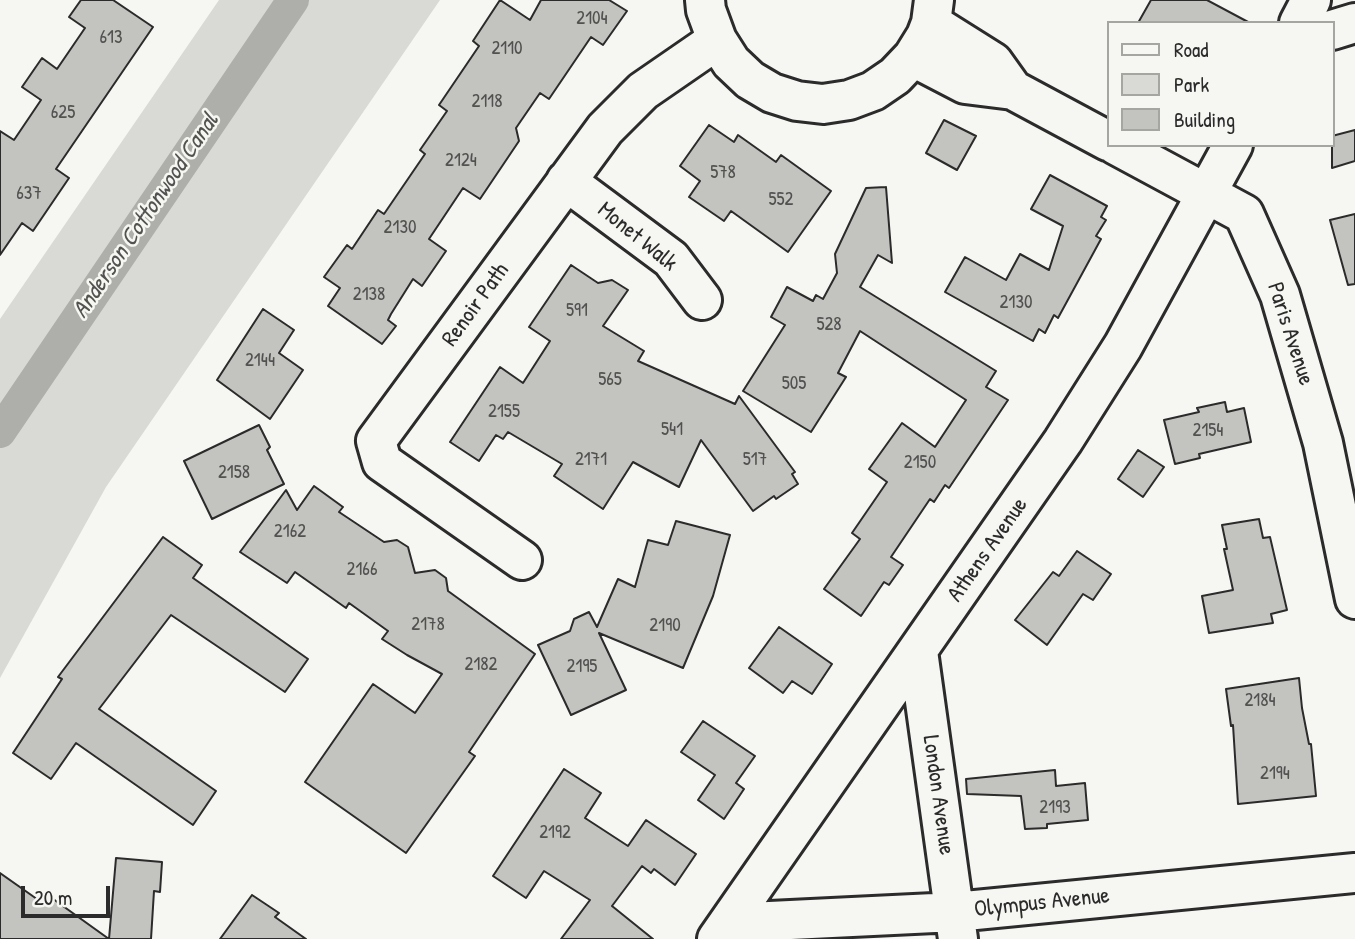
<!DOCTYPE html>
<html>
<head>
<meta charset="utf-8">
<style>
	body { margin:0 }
	#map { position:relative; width:1355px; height:939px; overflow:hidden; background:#f6f6f2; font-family:"Patrick Hand",sans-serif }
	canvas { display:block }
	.legend { position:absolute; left:1107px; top:21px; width:228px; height:126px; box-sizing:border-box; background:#f6f6f2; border:2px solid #a5a5a2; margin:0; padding:9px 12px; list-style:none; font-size:21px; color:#2b2b2b }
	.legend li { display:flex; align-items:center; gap:14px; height:35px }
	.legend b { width:35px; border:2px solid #a5a5a2 }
	.scale { position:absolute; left:21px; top:886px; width:89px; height:32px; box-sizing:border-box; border:4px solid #2b2b2b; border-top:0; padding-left:9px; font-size:21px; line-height:24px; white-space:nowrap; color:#2b2b2b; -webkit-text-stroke:5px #f6f6f2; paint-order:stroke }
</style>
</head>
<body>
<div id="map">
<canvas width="1355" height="939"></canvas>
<ul class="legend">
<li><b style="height:9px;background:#f6f6f2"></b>Road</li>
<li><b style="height:19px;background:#d9d9d5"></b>Park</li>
<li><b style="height:19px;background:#c3c3c0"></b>Building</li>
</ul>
<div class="scale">20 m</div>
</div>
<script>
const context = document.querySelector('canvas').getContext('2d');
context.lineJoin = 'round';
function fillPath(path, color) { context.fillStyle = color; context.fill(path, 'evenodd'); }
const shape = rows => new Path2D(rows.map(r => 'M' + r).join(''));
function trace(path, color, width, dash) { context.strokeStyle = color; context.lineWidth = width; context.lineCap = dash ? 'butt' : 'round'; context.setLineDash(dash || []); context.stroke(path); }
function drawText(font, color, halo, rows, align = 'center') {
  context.font = font + ' "Patrick Hand",sans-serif'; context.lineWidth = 5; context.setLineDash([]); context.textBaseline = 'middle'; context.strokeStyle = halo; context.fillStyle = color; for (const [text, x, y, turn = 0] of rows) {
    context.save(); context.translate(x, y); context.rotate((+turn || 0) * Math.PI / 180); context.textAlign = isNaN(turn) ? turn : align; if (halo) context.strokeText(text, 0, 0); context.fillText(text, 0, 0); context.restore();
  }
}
fillPath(shape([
	[219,0,440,0,106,487,0,678,0,319]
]), '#d9d9d5');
trace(shape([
	[0,432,293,0]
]), '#aeaeab', 32);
const building = shape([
	[81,0,113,0,153,27,56,169,69,178,33,231,22,223,0,255,0,131,14,140,41,100,22,87,42,58,57,69,85,28,69,17,81,0],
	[500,0,530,20,541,0,609,0,627,11,603,45,591,37,549,99,540,93,516,128,519,141,480,199,463,188,429,239,446,251,422,286,413,279,391,314,388,320,396,326,382,344,328,306,340,288,324,277,347,245,352,249,378,210,384,214,425,154,420,150,447,111,439,105,479,46,473,41,500,0],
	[1151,0,1207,0,1250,23,1138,23,1151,0],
	[944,120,976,136,957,170,926,153,944,120],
	[709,125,734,142,738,135,776,162,781,155,831,191,788,252,731,211,724,221,689,197,700,181,680,166,709,125],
	[1355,130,1355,161,1332,168,1332,136,1355,130],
	[1050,175,1107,206,1101,217,1106,220,1096,236,1101,239,1058,318,1054,315,1045,333,1039,329,1033,341,945,292,965,257,1006,280,1020,254,1049,270,1063,226,1031,209,1050,175],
	[886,187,892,263,878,255,860,287,996,371,986,387,1008,400,949,488,945,485,934,502,930,499,891,557,903,565,889,585,884,582,861,616,824,589,860,539,852,533,887,482,869,469,902,423,935,447,966,400,860,331,838,373,846,377,811,432,743,391,785,325,771,317,787,287,813,301,816,295,823,299,837,273,835,254,866,188,886,187],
	[1355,214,1355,284,1348,285,1330,220,1355,214],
	[571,265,598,283,612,280,628,290,603,326,644,351,638,361,735,404,739,396,795,472,792,474,798,484,776,499,774,496,753,511,701,440,679,487,633,462,603,509,554,476,562,464,508,432,503,439,496,435,479,461,450,442,500,367,523,383,550,341,529,327,571,265],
	[263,309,294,330,279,353,303,370,270,419,217,380,263,309],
	[1225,402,1227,412,1244,408,1251,442,1199,454,1200,458,1175,464,1164,420,1199,412,1197,408,1225,402],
	[259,425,270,447,267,450,284,484,212,519,184,461,259,425],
	[1138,450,1164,467,1143,497,1118,479,1138,450],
	[314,486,343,507,339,512,384,542,397,540,408,547,415,573,435,570,446,578,448,591,535,654,469,752,475,756,406,853,305,782,373,684,415,713,442,674,407,655,382,639,388,631,349,603,346,608,295,572,287,583,240,552,286,490,297,510,314,486],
	[1259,519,1263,538,1270,537,1287,610,1271,614,1273,623,1209,633,1202,596,1233,590,1224,549,1227,549,1222,525,1259,519],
	[676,521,730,535,713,596,683,668,599,633,626,690,571,715,538,645,570,631,574,619,589,612,597,627,618,579,635,587,648,540,668,545,676,521],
	[163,537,202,565,193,578,308,659,285,692,171,615,99,709,216,791,193,825,76,743,51,779,13,753,62,679,58,677,163,537],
	[1077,551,1111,574,1093,600,1083,594,1047,645,1015,620,1053,572,1059,576,1077,551],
	[779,627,832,664,812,694,792,681,783,693,749,668,779,627],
	[1299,678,1302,708,1309,744,1311,744,1316,796,1238,804,1233,725,1231,726,1226,689,1299,678],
	[703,721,755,756,736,783,744,789,724,819,698,800,715,775,681,752,703,721],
	[564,769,601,793,585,818,628,846,646,820,696,854,675,885,654,869,651,873,642,866,612,906,653,939,561,939,590,900,544,871,526,898,493,876,564,769],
	[1055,770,1056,786,1085,783,1088,820,1047,824,1047,828,1025,829,1021,796,967,794,966,779,1055,770],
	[116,858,162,862,160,892,154,891,151,939,109,939,116,858],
	[0,873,44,904,49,896,109,939,0,939,0,873],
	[252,895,279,913,275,917,306,939,220,939,252,895]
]);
fillPath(building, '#c3c3c0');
trace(building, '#2b2b2b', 2);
const minor = shape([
	[705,0,706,10,717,40,731,62,750,80,772,93,797,101,823,104,849,100,873,91,895,76,913,57,926,36,931,23,934,0],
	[931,23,993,62,1013,90],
	[1299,23,1311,0],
	[1332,30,1355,23],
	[913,57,965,84,1013,90,1108,141],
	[1116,145,1244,214,1280,295,1323,443,1355,599],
	[566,181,671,259,702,300],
	[522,560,382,462,376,441,605,129,643,91,717,40],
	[918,651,958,939],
	[729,923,955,912,1355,873],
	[717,939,1063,441,1123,346,1233,145]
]);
trace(minor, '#2b2b2b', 44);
trace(minor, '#f6f6f2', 38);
drawText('19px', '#515150', null, [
	["2104",592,19],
	["613",111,38],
	["2110",507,49],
	["2118",487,102],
	["625",63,113],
	["2124",461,161],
	["578",723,173],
	["637",29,194],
	["552",781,200],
	["2130",400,228],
	["2138",369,295],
	["2130",1016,303],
	["591",577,311],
	["528",829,325],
	["2144",260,361],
	["565",610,380],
	["505",794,384],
	["2155",504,412],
	["541",672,430],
	["2154",1208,431],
	["2171",591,460],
	["517",755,460],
	["2150",920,463],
	["2158",234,473],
	["2162",290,532],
	["2166",362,570],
	["2178",428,625],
	["2190",665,626],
	["2182",481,665],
	["2195",582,667],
	["2184",1260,701],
	["2194",1275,774],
	["2193",1055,808],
	["2192",555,833]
]);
drawText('23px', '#2b2b2b', '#f6f6f2', [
	["Monet Walk",637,237,39],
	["Renoir Path",476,305,-54],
	["Paris Avenue",1290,334,72],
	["Athens Avenue",988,550,-55],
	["London Avenue",938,795,82],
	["Olympus Avenue",1042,903,-6]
]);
drawText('italic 24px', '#525251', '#f6f6f2', [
	["Anderson Cottonwood Canal",146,216,-56]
]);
</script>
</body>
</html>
